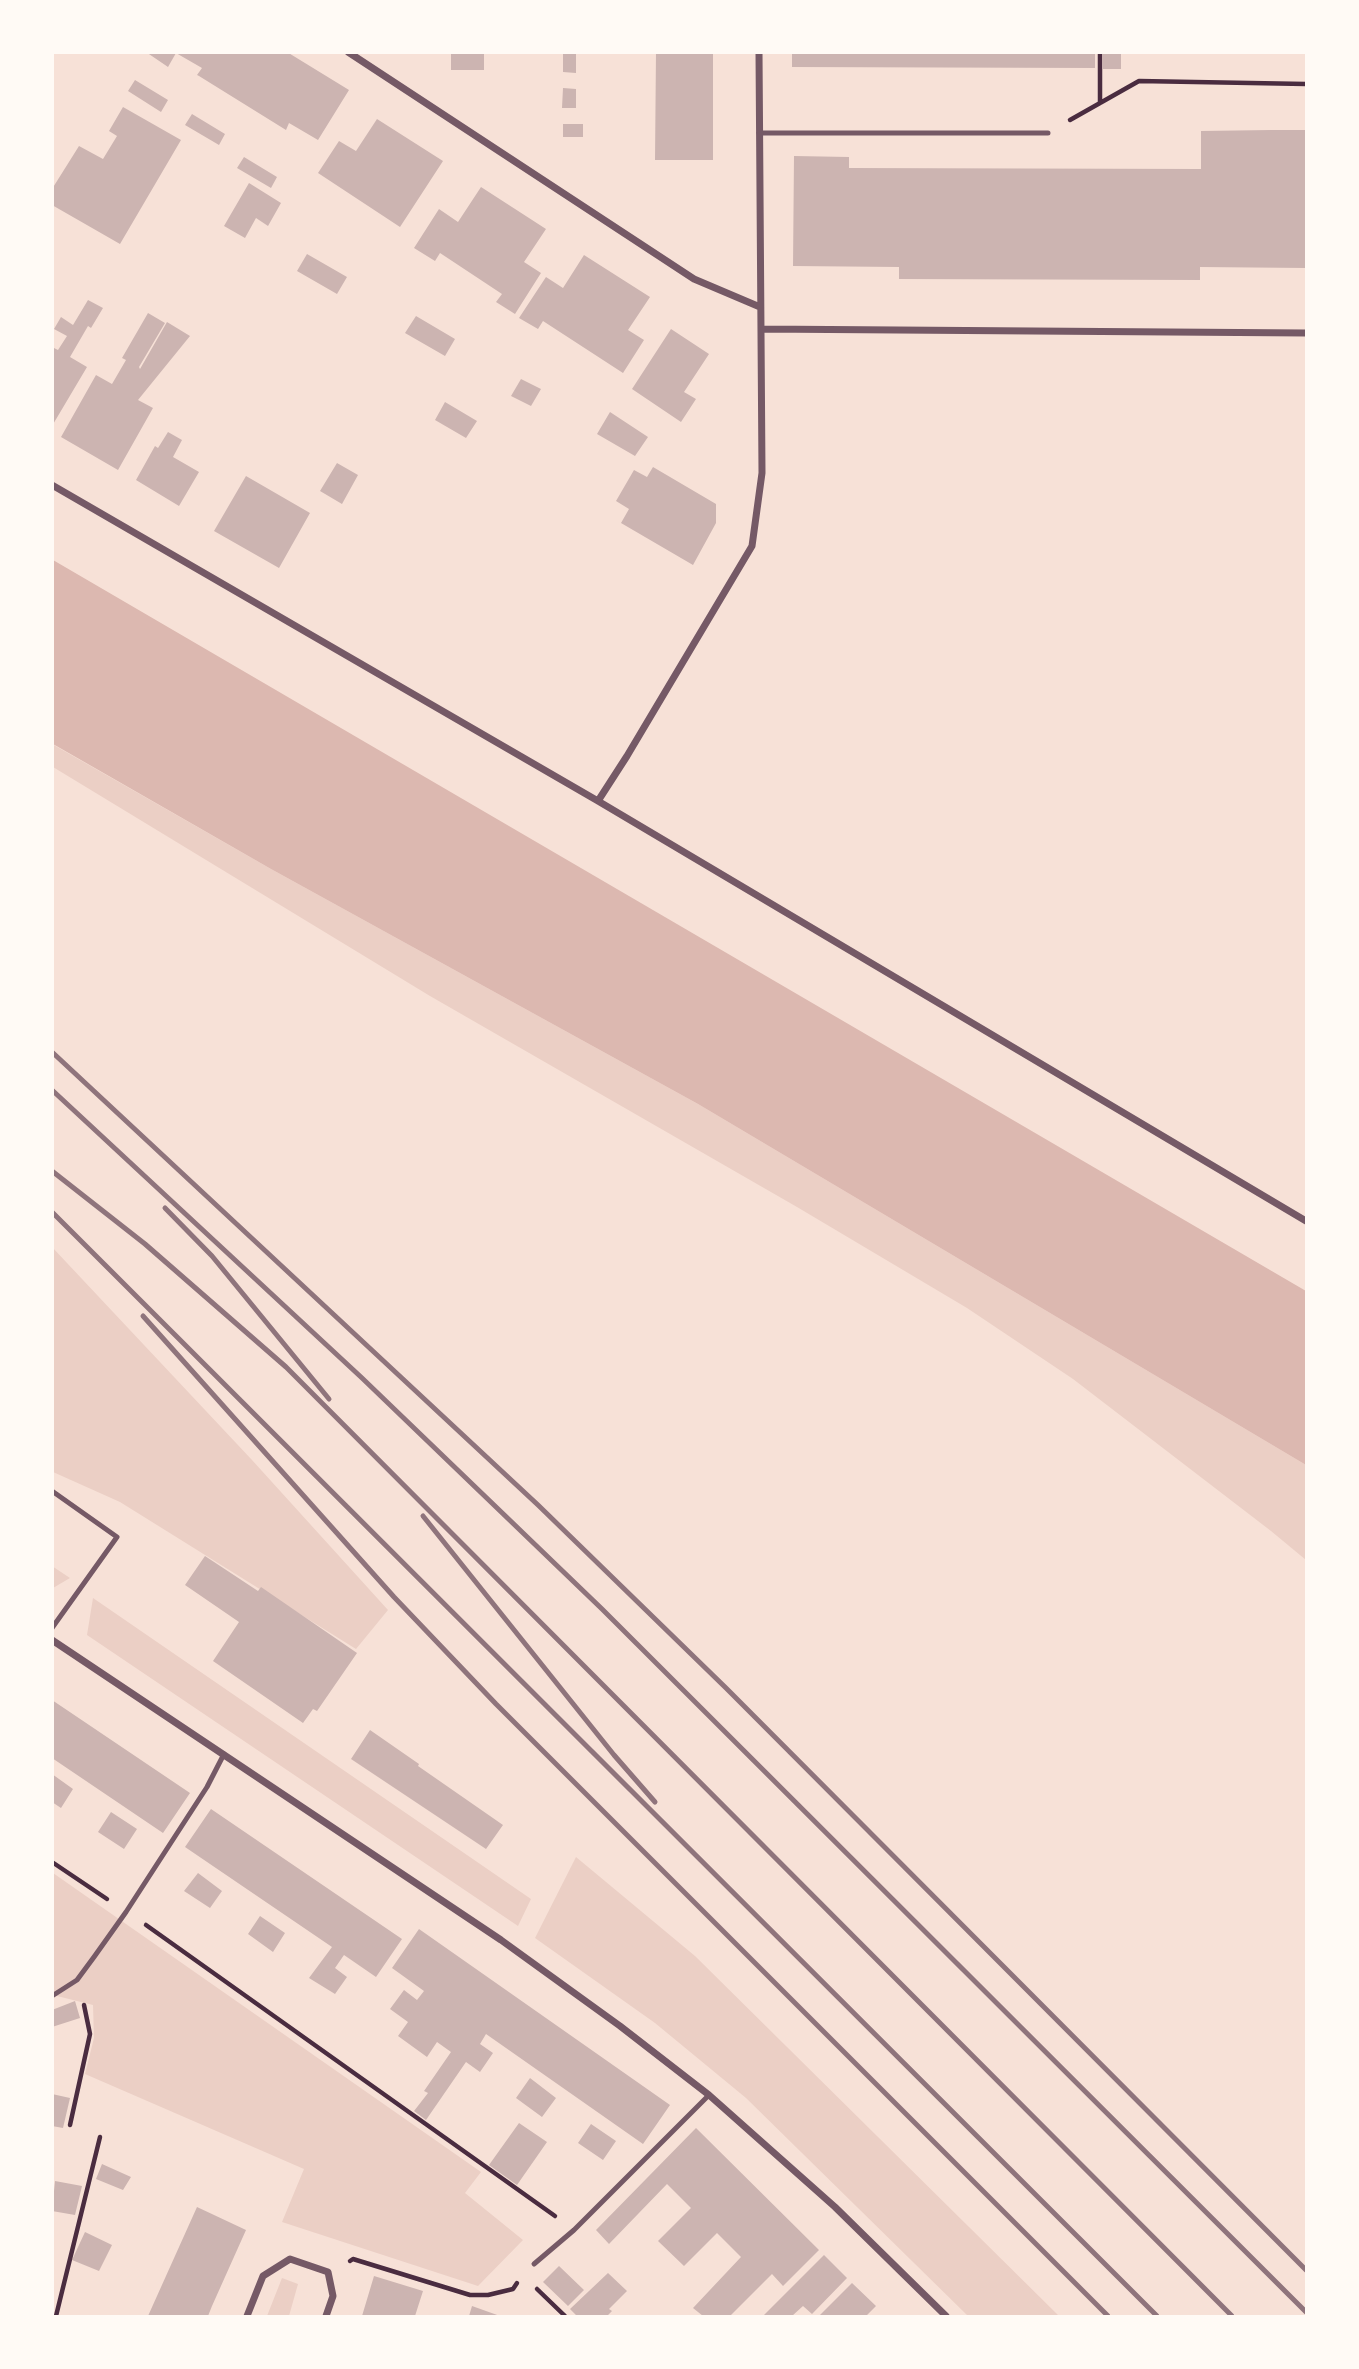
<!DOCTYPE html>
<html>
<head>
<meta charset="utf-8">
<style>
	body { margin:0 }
	#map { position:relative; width:1359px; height:2369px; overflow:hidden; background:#f7e1d7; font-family:"Work Sans",sans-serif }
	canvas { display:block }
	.frame { position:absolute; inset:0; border:54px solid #fffaf5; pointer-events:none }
</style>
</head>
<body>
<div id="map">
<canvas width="1359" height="2369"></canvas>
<div class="frame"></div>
</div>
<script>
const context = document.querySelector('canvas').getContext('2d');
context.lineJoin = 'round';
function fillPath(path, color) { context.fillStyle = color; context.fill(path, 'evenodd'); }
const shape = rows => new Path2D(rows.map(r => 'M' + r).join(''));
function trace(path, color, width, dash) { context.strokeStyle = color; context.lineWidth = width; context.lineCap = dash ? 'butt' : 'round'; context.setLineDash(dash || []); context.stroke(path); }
fillPath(shape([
	[52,744,271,869,698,1104,1306,1465,1306,1560,1271,1531,1073,1379,967,1308,797,1207,430,996,53,767],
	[52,1247,252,1460,388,1610,356,1649,120,1502,53,1472],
	[52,1566,70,1578,53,1588,52,1588],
	[93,1598,531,1899,518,1926,87,1635],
	[576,1857,695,1956,1059,2316,968,2316,746,2098,655,2023,535,1938],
	[53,1873,481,2172,465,2193,523,2240,478,2286,282,2222,304,2169,85,2074,94,2038,93,2005,53,1995],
	[282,2278,298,2284,289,2316,267,2316]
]), '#ebcfc5');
fillPath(shape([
	[53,560,1306,1291,1306,1465,698,1104,271,869,53,744]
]), '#dcb8b0');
fillPath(shape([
	[146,52,287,52,349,90,318,140,289,123,286,130,199,76,197,75,202,68,176,53,168,67],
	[563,52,576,52,576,73,563,72],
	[656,52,713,52,713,160,655,160],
	[792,52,1095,52,1095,68,792,67],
	[1103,52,1121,52,1121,69,1103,69],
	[451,53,484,53,484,70,451,70],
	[135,80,168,100,161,112,128,91],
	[563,88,576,89,576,108,562,108],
	[123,107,181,140,120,244,52,205,52,189,79,146,103,159,117,136,109,131],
	[192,114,225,134,219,145,185,125],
	[377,119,443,161,400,227,318,173,339,141,356,151],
	[563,124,583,124,583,137,563,137],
	[1271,130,1306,130,1306,268,1200,267,1200,280,899,279,899,267,793,266,794,156,849,157,849,168,1201,169,1201,131],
	[244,157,277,177,271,188,237,168],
	[249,183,281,203,268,226,256,218,245,238,224,226],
	[481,187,546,229,524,262,541,273,515,314,496,302,502,294,440,253,435,261,414,248,439,209,458,222],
	[307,254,347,277,337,294,297,271],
	[584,255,650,297,628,330,644,340,623,373,543,321,538,329,519,318,546,277,563,288],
	[88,300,103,308,91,328,88,326,70,357,87,367,52,426,52,347,58,350,67,336,54,329,61,317,73,325],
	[148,313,165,323,139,367,140,369,167,322,190,336,138,400,153,408,118,470,61,437,96,375,112,384,126,360,122,358],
	[416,316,455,339,445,356,405,333],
	[671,329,709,354,684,392,696,399,681,422,632,389],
	[521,379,541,389,531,406,511,396],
	[445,402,477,421,466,438,435,420],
	[610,412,648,437,635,456,597,434],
	[168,432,182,440,173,457,199,472,179,506,136,480,155,446,158,448],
	[337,463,358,475,342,504,320,491],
	[653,467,716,504,716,523,693,565,621,523,629,509,616,501,634,470,647,477],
	[246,476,310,513,279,568,214,531],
	[205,1556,258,1591,261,1587,357,1653,317,1711,313,1709,303,1723,213,1661,239,1622,185,1585],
	[52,1700,190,1793,163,1833,52,1758],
	[370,1730,419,1764,418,1766,503,1825,486,1849,351,1759],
	[52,1774,73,1789,61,1808,52,1802],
	[211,1809,402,1939,376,1977,344,1955,335,1968,347,1977,335,1994,309,1978,332,1947,185,1847],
	[111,1812,137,1829,124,1849,98,1832],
	[198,1873,222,1891,210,1908,184,1891],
	[260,1916,285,1933,273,1952,248,1934],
	[419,1929,670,2105,643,2144,486,2034,480,2044,493,2053,480,2072,466,2062,426,2120,414,2111,428,2093,424,2091,451,2052,437,2042,427,2057,398,2036,408,2022,390,2009,404,1990,417,2000,424,1991,392,1968],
	[75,2001,80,2018,52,2027,52,2010],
	[530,2078,556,2098,542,2117,516,2098],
	[52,2094,70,2098,63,2128,52,2126],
	[519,2123,547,2142,517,2185,489,2165],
	[591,2124,616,2141,603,2160,578,2143],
	[696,2128,819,2250,783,2286,772,2274,731,2315,733,2316,703,2316,693,2308,741,2257,717,2233,684,2266,658,2241,691,2208,667,2184,609,2244,596,2230],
	[102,2164,131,2177,123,2190,96,2179],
	[55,2181,82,2186,75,2215,52,2211],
	[197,2207,246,2230,212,2306,208,2316,148,2316],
	[85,2232,112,2245,99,2271,72,2260],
	[824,2255,847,2278,812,2314,803,2306,792,2316,763,2316],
	[559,2266,584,2290,568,2306,543,2282],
	[608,2273,627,2291,609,2309,612,2311,607,2316,577,2316,570,2309],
	[374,2276,423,2291,415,2316,362,2316],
	[852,2283,876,2306,866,2316,819,2316],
	[472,2306,500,2316,469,2316]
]), '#ccb4b1');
trace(shape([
	[1100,52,1100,103],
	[1070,120,1139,81,1306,84],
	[52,1862,107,1899],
	[146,1925,555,2216],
	[70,2125,90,2034,84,2005],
	[350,2261,353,2259,470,2295,488,2295,513,2289,517,2283],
	[537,2289,565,2316],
	[56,2316,100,2137]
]), '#4a2c40', 4.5);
trace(shape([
	[759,133,1048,133],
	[52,1491,117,1537,52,1628],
	[52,1996,77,1980,94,1957,126,1912,207,1787,224,1754],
	[534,2264,574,2230,709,2095]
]), '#755966', 5);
trace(shape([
	[348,52,694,279,760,307],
	[761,329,1306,333],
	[52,485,598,801,1306,1221],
	[598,801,627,756,752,546,762,473,759,52],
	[52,1640,501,1940,620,2026,709,2095,835,2207,946,2316],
	[247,2316,263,2276,290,2259,328,2272,333,2296,326,2316]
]), '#755966', 7);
trace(shape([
	[52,1052,538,1505,726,1688,1306,2270],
	[52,1090,362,1378,602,1609,1306,2312],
	[52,1171,145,1244,286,1367,1232,2316],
	[165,1208,212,1256,329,1399],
	[52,1212,1157,2316],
	[143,1316,394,1597,496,1704,1108,2316],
	[423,1516,614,1755,655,1802]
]), '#8f747c', 5);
</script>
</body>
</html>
